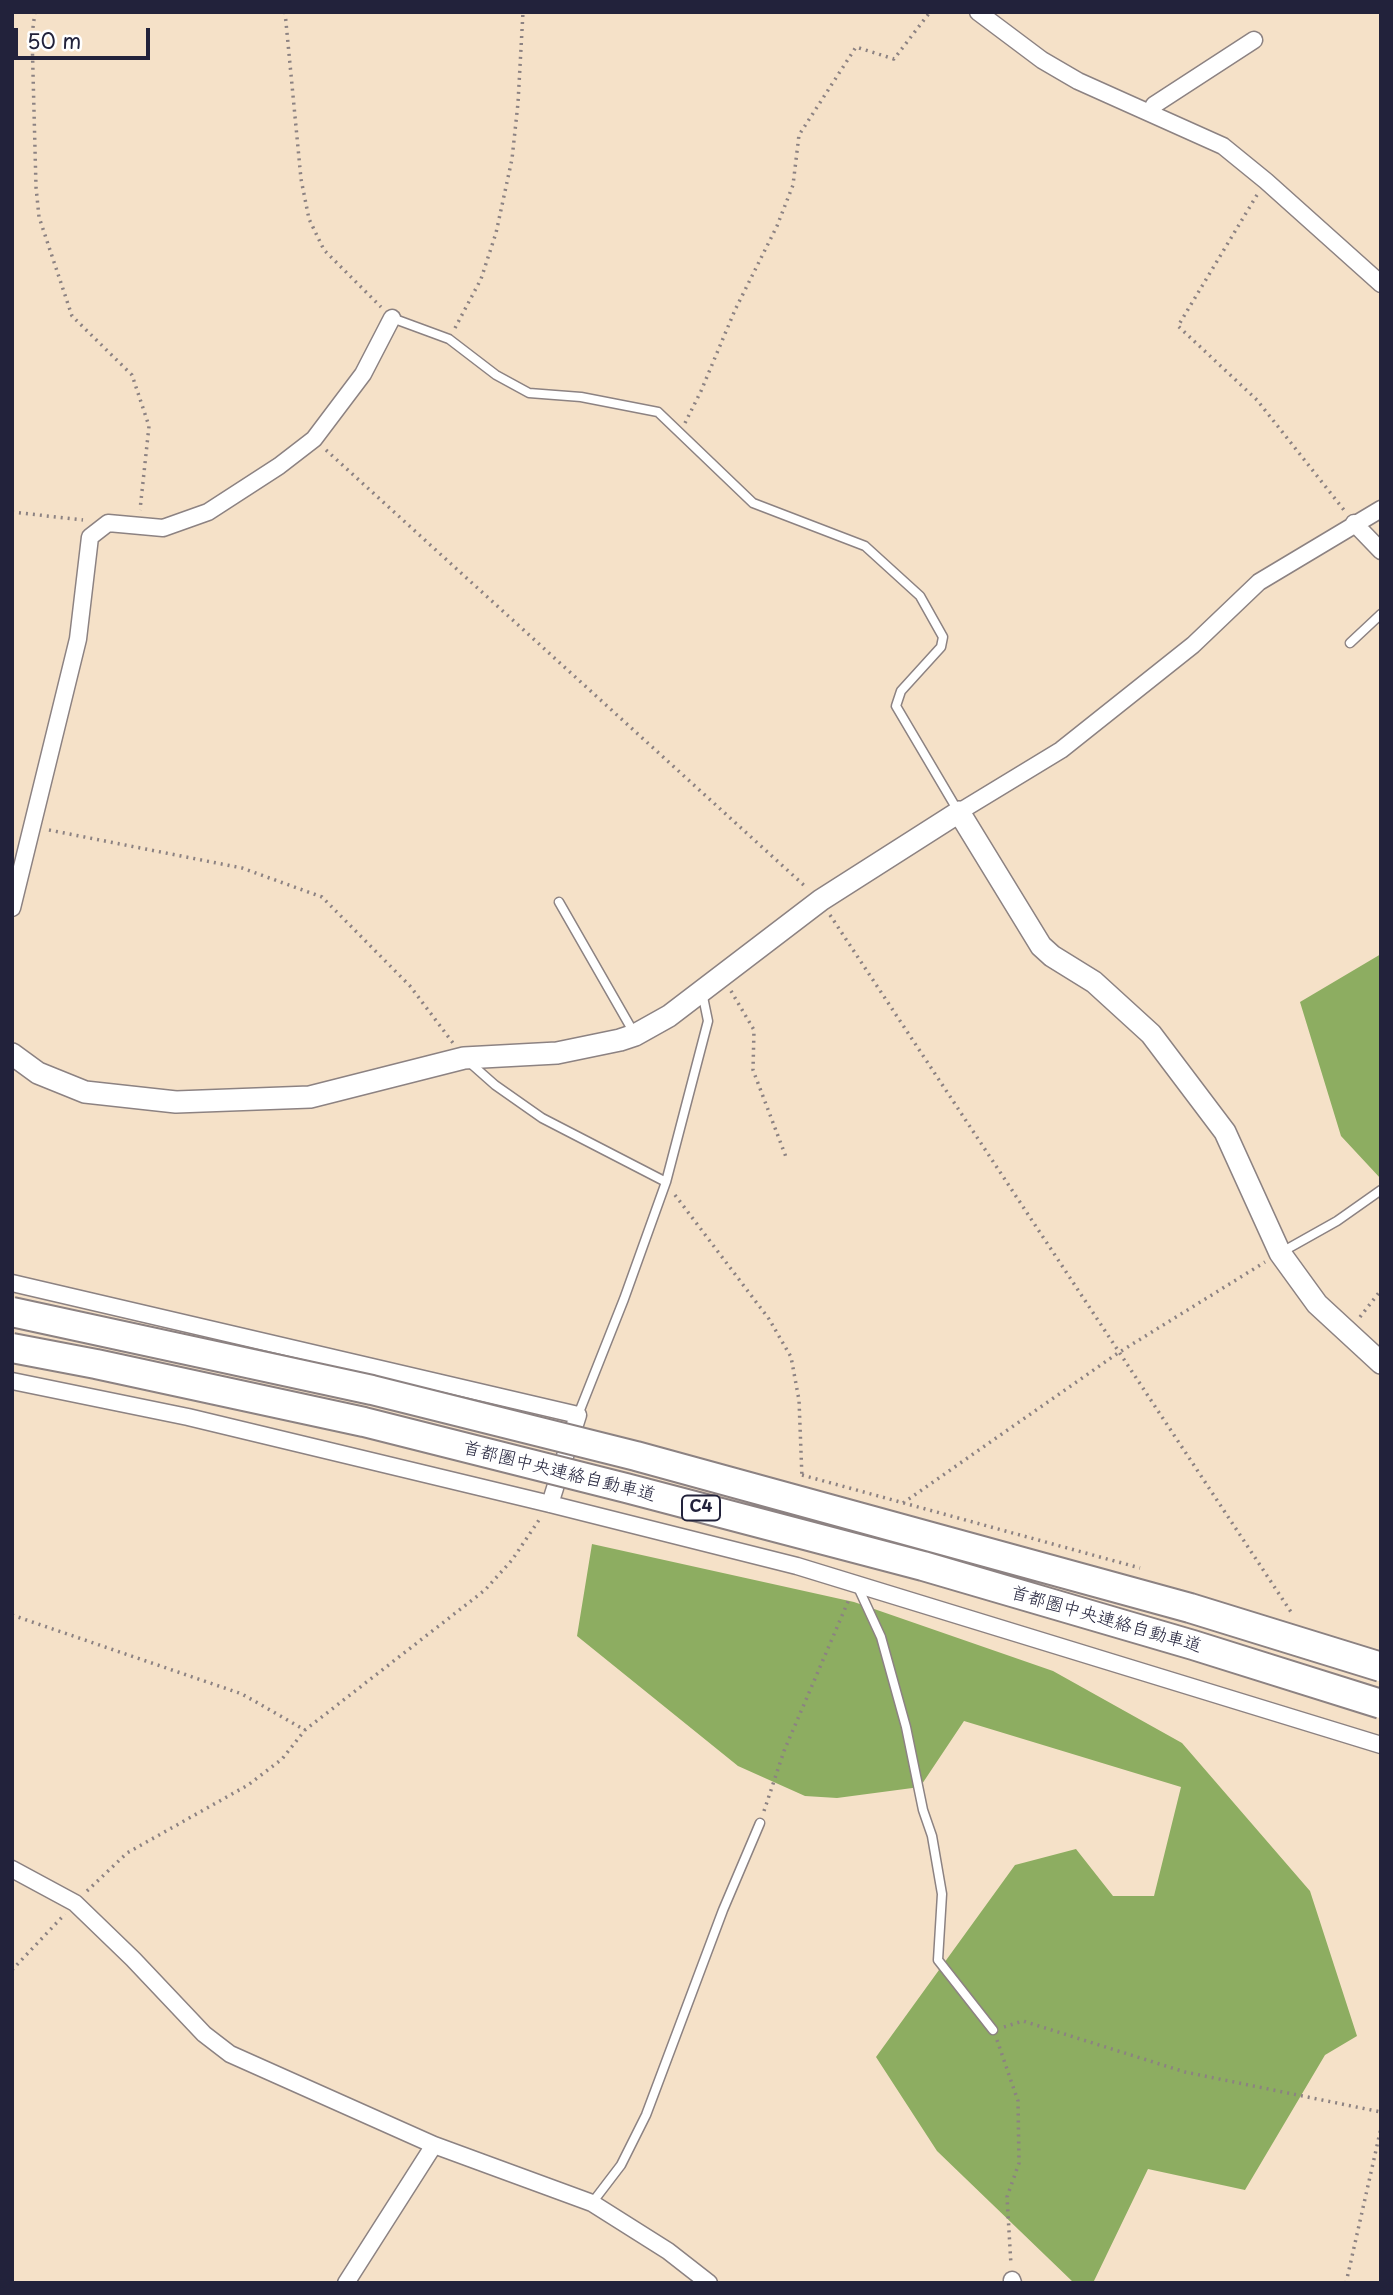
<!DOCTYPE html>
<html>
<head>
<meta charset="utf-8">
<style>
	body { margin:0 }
	#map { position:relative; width:1393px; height:2295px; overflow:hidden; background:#f5e1c8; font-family:"Playpen Sans",sans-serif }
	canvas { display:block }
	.frame { position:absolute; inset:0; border:14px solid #22223b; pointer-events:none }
	.scale { position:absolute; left:14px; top:28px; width:136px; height:32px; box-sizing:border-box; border:4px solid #22223b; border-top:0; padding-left:9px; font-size:21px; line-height:24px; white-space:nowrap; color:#22223b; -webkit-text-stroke:5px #fff; paint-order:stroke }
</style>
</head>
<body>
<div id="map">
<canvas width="1393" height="2295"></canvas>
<div class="frame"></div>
<div class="scale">50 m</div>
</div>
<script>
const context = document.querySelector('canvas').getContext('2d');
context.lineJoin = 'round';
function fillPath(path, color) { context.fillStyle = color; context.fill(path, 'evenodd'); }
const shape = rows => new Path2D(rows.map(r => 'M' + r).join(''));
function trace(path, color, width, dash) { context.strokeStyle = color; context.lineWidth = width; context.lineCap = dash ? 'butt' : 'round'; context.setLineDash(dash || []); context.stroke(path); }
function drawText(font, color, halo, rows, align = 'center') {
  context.font = font + ' "Playpen Sans","Klee One",sans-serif'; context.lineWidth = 5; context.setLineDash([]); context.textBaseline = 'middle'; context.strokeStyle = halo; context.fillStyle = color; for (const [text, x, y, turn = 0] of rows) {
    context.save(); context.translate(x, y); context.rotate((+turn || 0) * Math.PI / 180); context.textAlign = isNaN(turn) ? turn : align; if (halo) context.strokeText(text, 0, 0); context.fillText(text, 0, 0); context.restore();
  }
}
fillPath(shape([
	[1381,954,1381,1179,1341,1136,1300,1002],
	[592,1544,854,1602,1053,1671,1182,1743,1310,1891,1357,2036,1325,2055,1245,2190,1148,2169,1093,2283,1074,2283,937,2151,876,2057,1015,1865,1076,1849,1113,1896,1154,1896,1181,1787,964,1721,920,1787,837,1798,805,1796,738,1766,577,1636]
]), '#8dad61');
const lane = shape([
	[392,318,449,339,496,375,529,393,581,397,658,412,753,503,865,546,920,596,943,637,941,647,901,691,896,706,958,811],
	[1350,643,1381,614],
	[559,902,634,1033],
	[469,1062,495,1085,542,1118,666,1182],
	[1280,1253,1337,1221,1381,1190],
	[578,1415,624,1299,666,1182,708,1021,702,992],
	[857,1585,881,1637,906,1727,923,1810,932,1836,942,1894,938,1960,993,2030],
	[592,2203,621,2165,646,2115,723,1910,760,1823]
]);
const street = shape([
	[978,12,1042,60,1078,81,1223,146,1266,181,1381,284],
	[1150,113,1154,105,1254,40],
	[1354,523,1381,551],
	[959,812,1061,750,1193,645,1259,582,1381,509],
	[12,908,78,639,90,537,108,523,163,528,208,512,279,466,314,439,363,374,392,318],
	[12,1283,578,1415,550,1504],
	[12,1381,188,1417,550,1504,797,1566,1381,1745],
	[12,1869,75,1903,133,1959,204,2034,230,2054,434,2145,592,2203,668,2251,709,2283],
	[1012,2280,1013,2283],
	[346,2283,434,2145]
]);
const secondary = shape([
	[12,1054,38,1073,85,1092,176,1102,310,1097,464,1058,557,1053,620,1040,635,1035,669,1016,821,900,959,812,1041,946,1052,956,1094,982,1151,1034,1225,1132,1280,1253,1317,1304,1381,1363]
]);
trace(lane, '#8c8282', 11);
trace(street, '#8c8282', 19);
trace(secondary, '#8c8282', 24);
trace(shape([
	[35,12,32,35,36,187,39,217,72,316,132,375,149,426,140,510],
	[285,12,301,179,309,219,324,250,381,307],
	[1257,195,1178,326,1257,400,1344,510],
	[455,328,481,279,496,233,512,159,518,103,523,12],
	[685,423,701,391,735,310,777,226,793,185,799,135,856,47,894,59,930,12],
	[326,450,807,888],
	[12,512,83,520],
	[49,830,242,868,322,897,410,986,453,1043],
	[830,915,1293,1615],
	[731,991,754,1030,753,1070,786,1157],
	[675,1195,769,1319,791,1357,799,1400,802,1478],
	[1360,1317,1381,1290],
	[802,1475,1140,1568],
	[903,1503,1118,1353,1265,1262],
	[12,1615,242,1694,305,1730],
	[764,1811,784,1751,850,1597],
	[87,1891,127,1853,248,1785,282,1759,305,1730,485,1590,512,1560,541,1517],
	[12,1970,65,1914],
	[1004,2027,1023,2021,1185,2072,1381,2112],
	[997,2040,1018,2101,1019,2163,1007,2197,1011,2265],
	[1346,2283,1381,2128]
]), '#8c8282', 3.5, [2, 5]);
trace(lane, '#fff', 8);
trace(street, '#fff', 16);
trace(secondary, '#fff', 21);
const highwayBridge = shape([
	[12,1312,372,1390,636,1456,1190,1608,1381,1667],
	[12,1348,96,1364,364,1422,626,1488,923,1566,1193,1645,1381,1704]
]);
trace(highwayBridge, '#8c8282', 32, []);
trace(highwayBridge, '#fff', 28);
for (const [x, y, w] of [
	[701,1508,38]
]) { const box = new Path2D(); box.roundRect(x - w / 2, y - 12.5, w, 25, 5); context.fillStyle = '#fff'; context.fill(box); trace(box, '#22223b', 2); }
drawText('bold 16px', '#22223b', null, [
	["C4",701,1508]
]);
drawText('18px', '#22223b', '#fff', [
	["首都圏中央連絡自動車道",559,1472,14],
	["首都圏中央連絡自動車道",1106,1620,16]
]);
</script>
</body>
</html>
